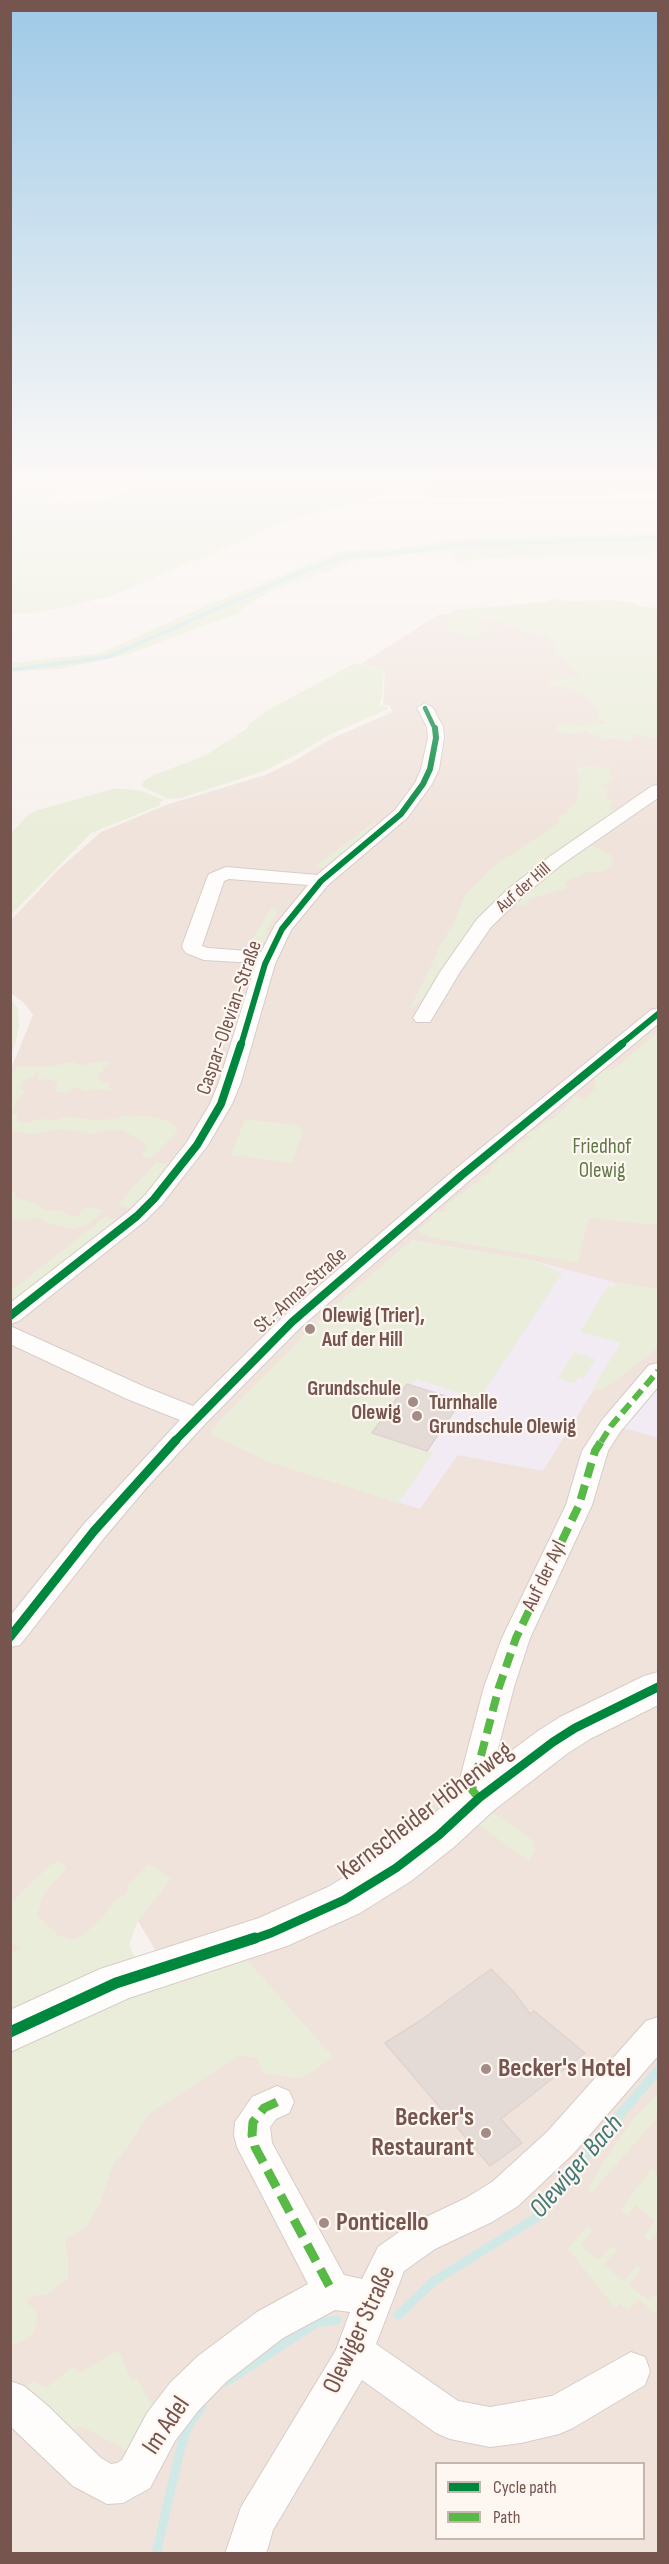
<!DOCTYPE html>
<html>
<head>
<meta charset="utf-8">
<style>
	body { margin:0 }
	#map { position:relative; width:669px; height:2564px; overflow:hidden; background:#f8f2ee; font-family:"Sofia Sans Condensed",sans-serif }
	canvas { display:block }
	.frame { position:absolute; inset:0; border:12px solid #75554e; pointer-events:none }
	.legend { position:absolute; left:435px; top:2462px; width:210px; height:78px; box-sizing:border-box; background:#fef6f0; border:2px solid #c7b6af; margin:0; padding:8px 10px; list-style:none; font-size:18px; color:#75554e }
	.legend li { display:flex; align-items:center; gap:12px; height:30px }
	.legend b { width:30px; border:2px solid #c7b6af }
</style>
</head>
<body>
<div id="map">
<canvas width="669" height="2564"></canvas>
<div class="frame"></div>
<ul class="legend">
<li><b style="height:8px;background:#00873e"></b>Cycle path</li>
<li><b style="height:8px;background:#58b947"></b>Path</li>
</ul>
</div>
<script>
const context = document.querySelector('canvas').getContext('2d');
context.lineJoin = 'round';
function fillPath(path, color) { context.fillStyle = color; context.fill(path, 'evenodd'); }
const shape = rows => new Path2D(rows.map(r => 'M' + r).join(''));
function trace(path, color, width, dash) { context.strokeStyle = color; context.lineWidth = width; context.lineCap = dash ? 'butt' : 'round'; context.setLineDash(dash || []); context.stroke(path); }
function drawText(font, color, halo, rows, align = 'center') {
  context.font = font + ' "Sofia Sans Condensed",sans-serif'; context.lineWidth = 4.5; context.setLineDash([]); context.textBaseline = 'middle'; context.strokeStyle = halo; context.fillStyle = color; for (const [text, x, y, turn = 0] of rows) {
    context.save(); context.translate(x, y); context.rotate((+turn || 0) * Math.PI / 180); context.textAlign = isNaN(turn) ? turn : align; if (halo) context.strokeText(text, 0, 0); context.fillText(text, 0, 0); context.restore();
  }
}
fillPath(shape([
	[433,477,658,477,658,492,430,499,420,485],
	[541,603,636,605,658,609,658,2553,11,2553,11,2163,170,1975,129,1906,11,1986,10,1071,33,1015,24,1003,11,993,11,920,59,869,101,832,166,805,265,775,294,761,329,740,392,712,390,705,383,705,385,671,361,664,438,615],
	[436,2464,644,2464,644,2538,436,2538]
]), '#f0e3dc');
fillPath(shape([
	[412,1240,531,1260,654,1293,543,1471,458,1455,420,1509,270,1462,214,1436,211,1430,305,1334,309,1336,320,1325,317,1322],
	[658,1380,658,1438,620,1427]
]), '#f2ebf4');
fillPath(shape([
	[36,477,46,477,46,480,62,484,54,491,57,493,56,495,48,498,50,501,45,503,64,506,74,502,103,502,157,477,427,477,386,493,286,522,111,596,43,612,11,614,11,497],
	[658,534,658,553,519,556,456,561,450,550,360,559,268,592,239,611,242,612,125,655,59,669,11,671,11,663,101,653,205,606,341,551,401,548,460,539],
	[557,598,566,601,611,600,630,602,646,608,658,607,653,609,658,611,658,738,634,734,635,737,629,741,611,738,605,740,584,730,570,734,555,730,557,726,569,723,580,726,596,723,611,725,595,717,599,714,598,709,590,704,589,699,580,692,577,693,563,686,546,686,555,678,575,678,579,674,572,665,567,664,562,656,557,654,559,650,556,648,556,642,547,639,544,635,525,633,518,625,506,626,504,622,495,619,476,621,492,630,486,632,478,631,480,635,475,639,468,639,462,633,449,633,452,629,444,627,446,622,442,620,455,620,447,614,453,610,546,602],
	[355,663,384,671,382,697,379,705,388,707,388,709,331,734,299,753,264,771,181,798,169,799,141,786,145,780,154,775,206,755,232,738,236,738,237,734,246,730,248,725,270,709],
	[575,765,583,768,588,765,602,768,610,766,610,771,606,773,615,778,602,787,608,790,606,798,613,802,609,807,618,813,590,844,611,855,613,859,610,862,613,865,600,873,590,871,567,881,565,883,567,888,529,899,525,905,508,906,430,993,409,1010,437,954,438,948,448,935,446,932,451,929,465,895,492,867,558,823,560,815,565,814,577,800,580,777],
	[116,788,142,791,164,800,159,803,161,805,91,833,11,915,11,833,28,815,38,810],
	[374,822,384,824,326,869,315,866],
	[272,907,278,911,267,928,266,941,260,948,244,952],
	[11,1000,17,1007,19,1024,16,1041,11,1055],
	[658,1032,658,1225,589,1218,577,1263,435,1238,418,1232,418,1230,431,1220,433,1213,447,1211,445,1208,446,1205,480,1180,482,1176,490,1174,492,1166,498,1163,497,1158,513,1152,518,1143,525,1141,526,1138,532,1138,527,1135,528,1131,537,1130,544,1122,552,1119,566,1108,574,1096,585,1099,596,1089,594,1080,597,1074,601,1071,614,1069],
	[108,1061,110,1064,102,1067,104,1071,99,1074,98,1080,111,1084,108,1087,114,1089,113,1091,92,1089,87,1092,75,1087,69,1092,59,1092,54,1089,58,1082,47,1079,39,1080,39,1074,35,1073,33,1077,22,1081,20,1087,25,1092,18,1099,11,1111,11,1076,17,1066,48,1067,72,1062,83,1066,89,1063],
	[10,1114,17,1114,17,1121,26,1123,38,1119,56,1120,71,1116,91,1120,117,1119,122,1115,134,1117,145,1115,171,1122,178,1131,154,1156,146,1159,141,1155,146,1149,146,1144,123,1130,101,1131,92,1134,63,1129,28,1134,11,1130],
	[245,1119,296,1125,303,1130,292,1163,231,1155],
	[156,1162,171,1165,132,1209,118,1204],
	[11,1190,15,1193,16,1198,34,1203,46,1211,63,1211,69,1215,79,1216,82,1210,89,1207,104,1210,89,1224,74,1229,50,1224,38,1218,24,1220,11,1218],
	[105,1217,119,1221,11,1306,11,1291],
	[412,1240,531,1260,562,1273,479,1399,416,1379,411,1385,407,1384,372,1433,433,1453,398,1503,270,1462,214,1436,211,1430,305,1334,309,1336,320,1325,317,1322],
	[613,1282,658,1289,658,1348,603,1390,592,1390,621,1343,580,1332,608,1286,614,1288,616,1285],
	[574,1352,595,1359,583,1378,578,1377,575,1384,558,1378],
	[485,1807,534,1841,535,1849,529,1861,471,1820],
	[59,1861,67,1868,43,1895,37,1916,59,1936,73,1940,84,1934,102,1918,114,1901,127,1894,128,1885,149,1864,171,1879,137,1922,129,1946,141,1968,241,1953,333,2057,312,2072,301,2077,288,2077,266,2074,261,2070,258,2059,241,2055,152,2112,142,2123,128,2147,113,2164,101,2201,88,2225,65,2240,68,2259,68,2279,47,2294,32,2296,27,2302,37,2313,35,2329,28,2339,12,2345,11,2349,10,1953,22,1947,15,1945,11,1939,14,1926,11,1926,11,1902,51,1864],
	[658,2093,658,2117,591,2193,588,2189,599,2169,632,2120],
	[652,2168,658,2173,658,2231,650,2241,643,2236,655,2221,636,2205,627,2216,620,2210],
	[587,2226,593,2231,581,2245,598,2260,612,2246,617,2250,604,2265,624,2281,637,2266,641,2270,629,2285,649,2301,658,2291,658,2308,655,2313,639,2299,628,2311,620,2304,615,2308,568,2249],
	[118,2350,132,2381,136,2378,160,2417,129,2452,85,2428,78,2427,65,2437,23,2389,34,2381,46,2388,74,2366,79,2373]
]), '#e9edd9');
trace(shape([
	[10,670,108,657,289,577,349,555,392,554,460,545,658,538]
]), '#d0e9e6', 4);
trace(shape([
	[398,2315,434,2281,542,2214,597,2142,658,2070],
	[226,2382,316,2323,337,2320],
	[156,2554,180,2450,188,2426,202,2407]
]), '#d0e9e6', 9);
const building = shape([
	[407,1384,461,1401,427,1451,372,1433,407,1384],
	[491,1969,513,1991,530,2014,534,2011,585,2053,501,2119,522,2143,490,2166,385,2043,421,2020,491,1969]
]);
fillPath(building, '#e4dad6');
trace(building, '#e0d4d0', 1.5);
const street = shape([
	[425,703,433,708,443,727,444,738,439,769,432,784,407,818,328,885,291,930,275,964,241,1082,232,1104,208,1145,162,1204,145,1221,19,1321,10,1324,10,1303,129,1211,146,1194,187,1142,210,1104,219,1082,256,963,204,960,186,953,183,949,182,946,207,878,209,874,226,867,317,875,395,810,415,783,421,769,428,738,427,727,417,708,425,703],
	[229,879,308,885,275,925,261,952,208,948,202,946,224,881,229,879],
	[658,785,658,798,561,865,522,897,491,927,460,972,430,1022,416,1022,413,1018,440,972,477,919,508,889,549,857,652,786,658,785],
	[658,1008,658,1024,470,1180,301,1327,206,1423,148,1486,104,1538,20,1645,10,1647,10,1616,84,1524,180,1420,127,1399,10,1344,10,1326,145,1387,193,1406,283,1317,454,1170,651,1010,658,1008],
	[658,1363,658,1387,620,1432,608,1451,592,1505,530,1638,514,1687,488,1787,494,1798,490,1807,479,1810,468,1807,457,1790,484,1687,502,1638,566,1505,582,1451,602,1420,649,1365,658,1363],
	[658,2017,658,2056,573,2154,518,2206,492,2222,435,2249,404,2271,376,2344,458,2401,490,2407,552,2396,631,2352,645,2357,650,2371,645,2385,573,2428,559,2434,521,2443,490,2447,450,2439,436,2433,362,2380,273,2530,266,2554,225,2554,241,2507,336,2350,350,2312,335,2310,283,2338,226,2382,198,2411,175,2441,150,2488,123,2503,107,2504,73,2486,10,2426,10,2381,24,2386,48,2406,101,2458,111,2464,117,2463,122,2460,147,2413,170,2383,198,2356,257,2312,308,2284,237,2147,234,2135,235,2122,252,2097,277,2086,289,2091,294,2102,289,2113,276,2119,270,2127,272,2143,344,2275,362,2279,378,2247,409,2225,466,2198,492,2182,547,2132,646,2021,658,2017]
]);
const secondary = shape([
	[658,1672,658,1705,590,1739,568,1753,494,1810,454,1847,411,1881,360,1913,287,1946,129,1998,10,2052,10,2010,100,1969,259,1918,328,1887,381,1855,424,1823,464,1786,538,1731,560,1717,644,1676,658,1672]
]);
trace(street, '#d6cdca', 2);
trace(secondary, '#d7cdca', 2);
fillPath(street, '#fefdfc');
fillPath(secondary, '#fefdfc');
trace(shape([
	[601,1442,611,1426,658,1371]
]), '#58b947', 6, [12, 6]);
trace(shape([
	[479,1798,472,1790,499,1687,516,1638,579,1505,595,1451,602,1440]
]), '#58b947', 8, [15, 8]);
trace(shape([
	[277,2102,264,2108,253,2122,252,2135,255,2147,332,2291]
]), '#58b947', 9, [19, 9]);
trace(shape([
	[425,708,435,729]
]), '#00873e', 4.5);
trace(shape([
	[241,1045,265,964,282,929,321,881,401,814,423,784,430,769,436,738,435,728],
	[620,1045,658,1014]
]), '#00873e', 6);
trace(shape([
	[10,1316,137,1216,154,1199,197,1145,221,1104,241,1044],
	[174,1442,292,1322,462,1175,622,1044]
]), '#00873e', 8);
trace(shape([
	[10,1637,94,1531,176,1440],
	[251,1940,271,1933,344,1900,396,1868,439,1835,479,1798,553,1742,575,1728,658,1687]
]), '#00873e', 9);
trace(shape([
	[10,2032,116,1983,255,1938]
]), '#00873e', 11);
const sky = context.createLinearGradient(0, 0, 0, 836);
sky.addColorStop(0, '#9ec9e7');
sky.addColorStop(0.57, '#fcf9f7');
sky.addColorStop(1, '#fcf9f700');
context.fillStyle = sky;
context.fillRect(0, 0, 669, 836);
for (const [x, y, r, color] of [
	[310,1329,6,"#a38c86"],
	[413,1402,6,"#a38c86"],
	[417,1416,6,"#a38c86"],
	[486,2069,6,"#a38c86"],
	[486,2133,6,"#a38c86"],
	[324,2223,6,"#a38c86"]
]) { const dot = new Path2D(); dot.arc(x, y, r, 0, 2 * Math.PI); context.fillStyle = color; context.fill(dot); trace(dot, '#fef6f0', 2); }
drawText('18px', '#75554e', '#fef6f0', [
	["Auf der Hill",524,888,-41]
]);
drawText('21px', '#75554e', '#fef6f0', [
	["Caspar-Olevian-Straße",230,1018,-71],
	["St.-Anna-Straße",301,1291,-42],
	["Auf der Ayl",545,1576,-64]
]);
drawText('21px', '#5f7a46', '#fef6f0', [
	["Friedhof",602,1148],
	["Olewig",602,1172]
]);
drawText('bold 21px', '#75554e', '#fef6f0', [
	["Olewig (Trier),",322,1317],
	["Auf der Hill",322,1341],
	["Grundschule",401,1390,"right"],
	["Olewig",401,1414,"right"],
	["Turnhalle",429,1404],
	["Grundschule Olewig",429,1428]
], 'left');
drawText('26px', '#75554e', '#fef6f0', [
	["Kernscheider Höhenweg",426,1812,-37],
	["Olewiger Straße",360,2330,-65],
	["Im Adel",167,2426,-56]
]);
drawText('bold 26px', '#75554e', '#fef6f0', [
	["Becker's Hotel",498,2069],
	["Becker's",474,2118,"right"],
	["Restaurant",474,2148,"right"],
	["Ponticello",336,2223]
], 'left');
drawText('italic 27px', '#427978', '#fef6f0', [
	["Olewiger Bach",577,2167,-49]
]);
</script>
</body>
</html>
